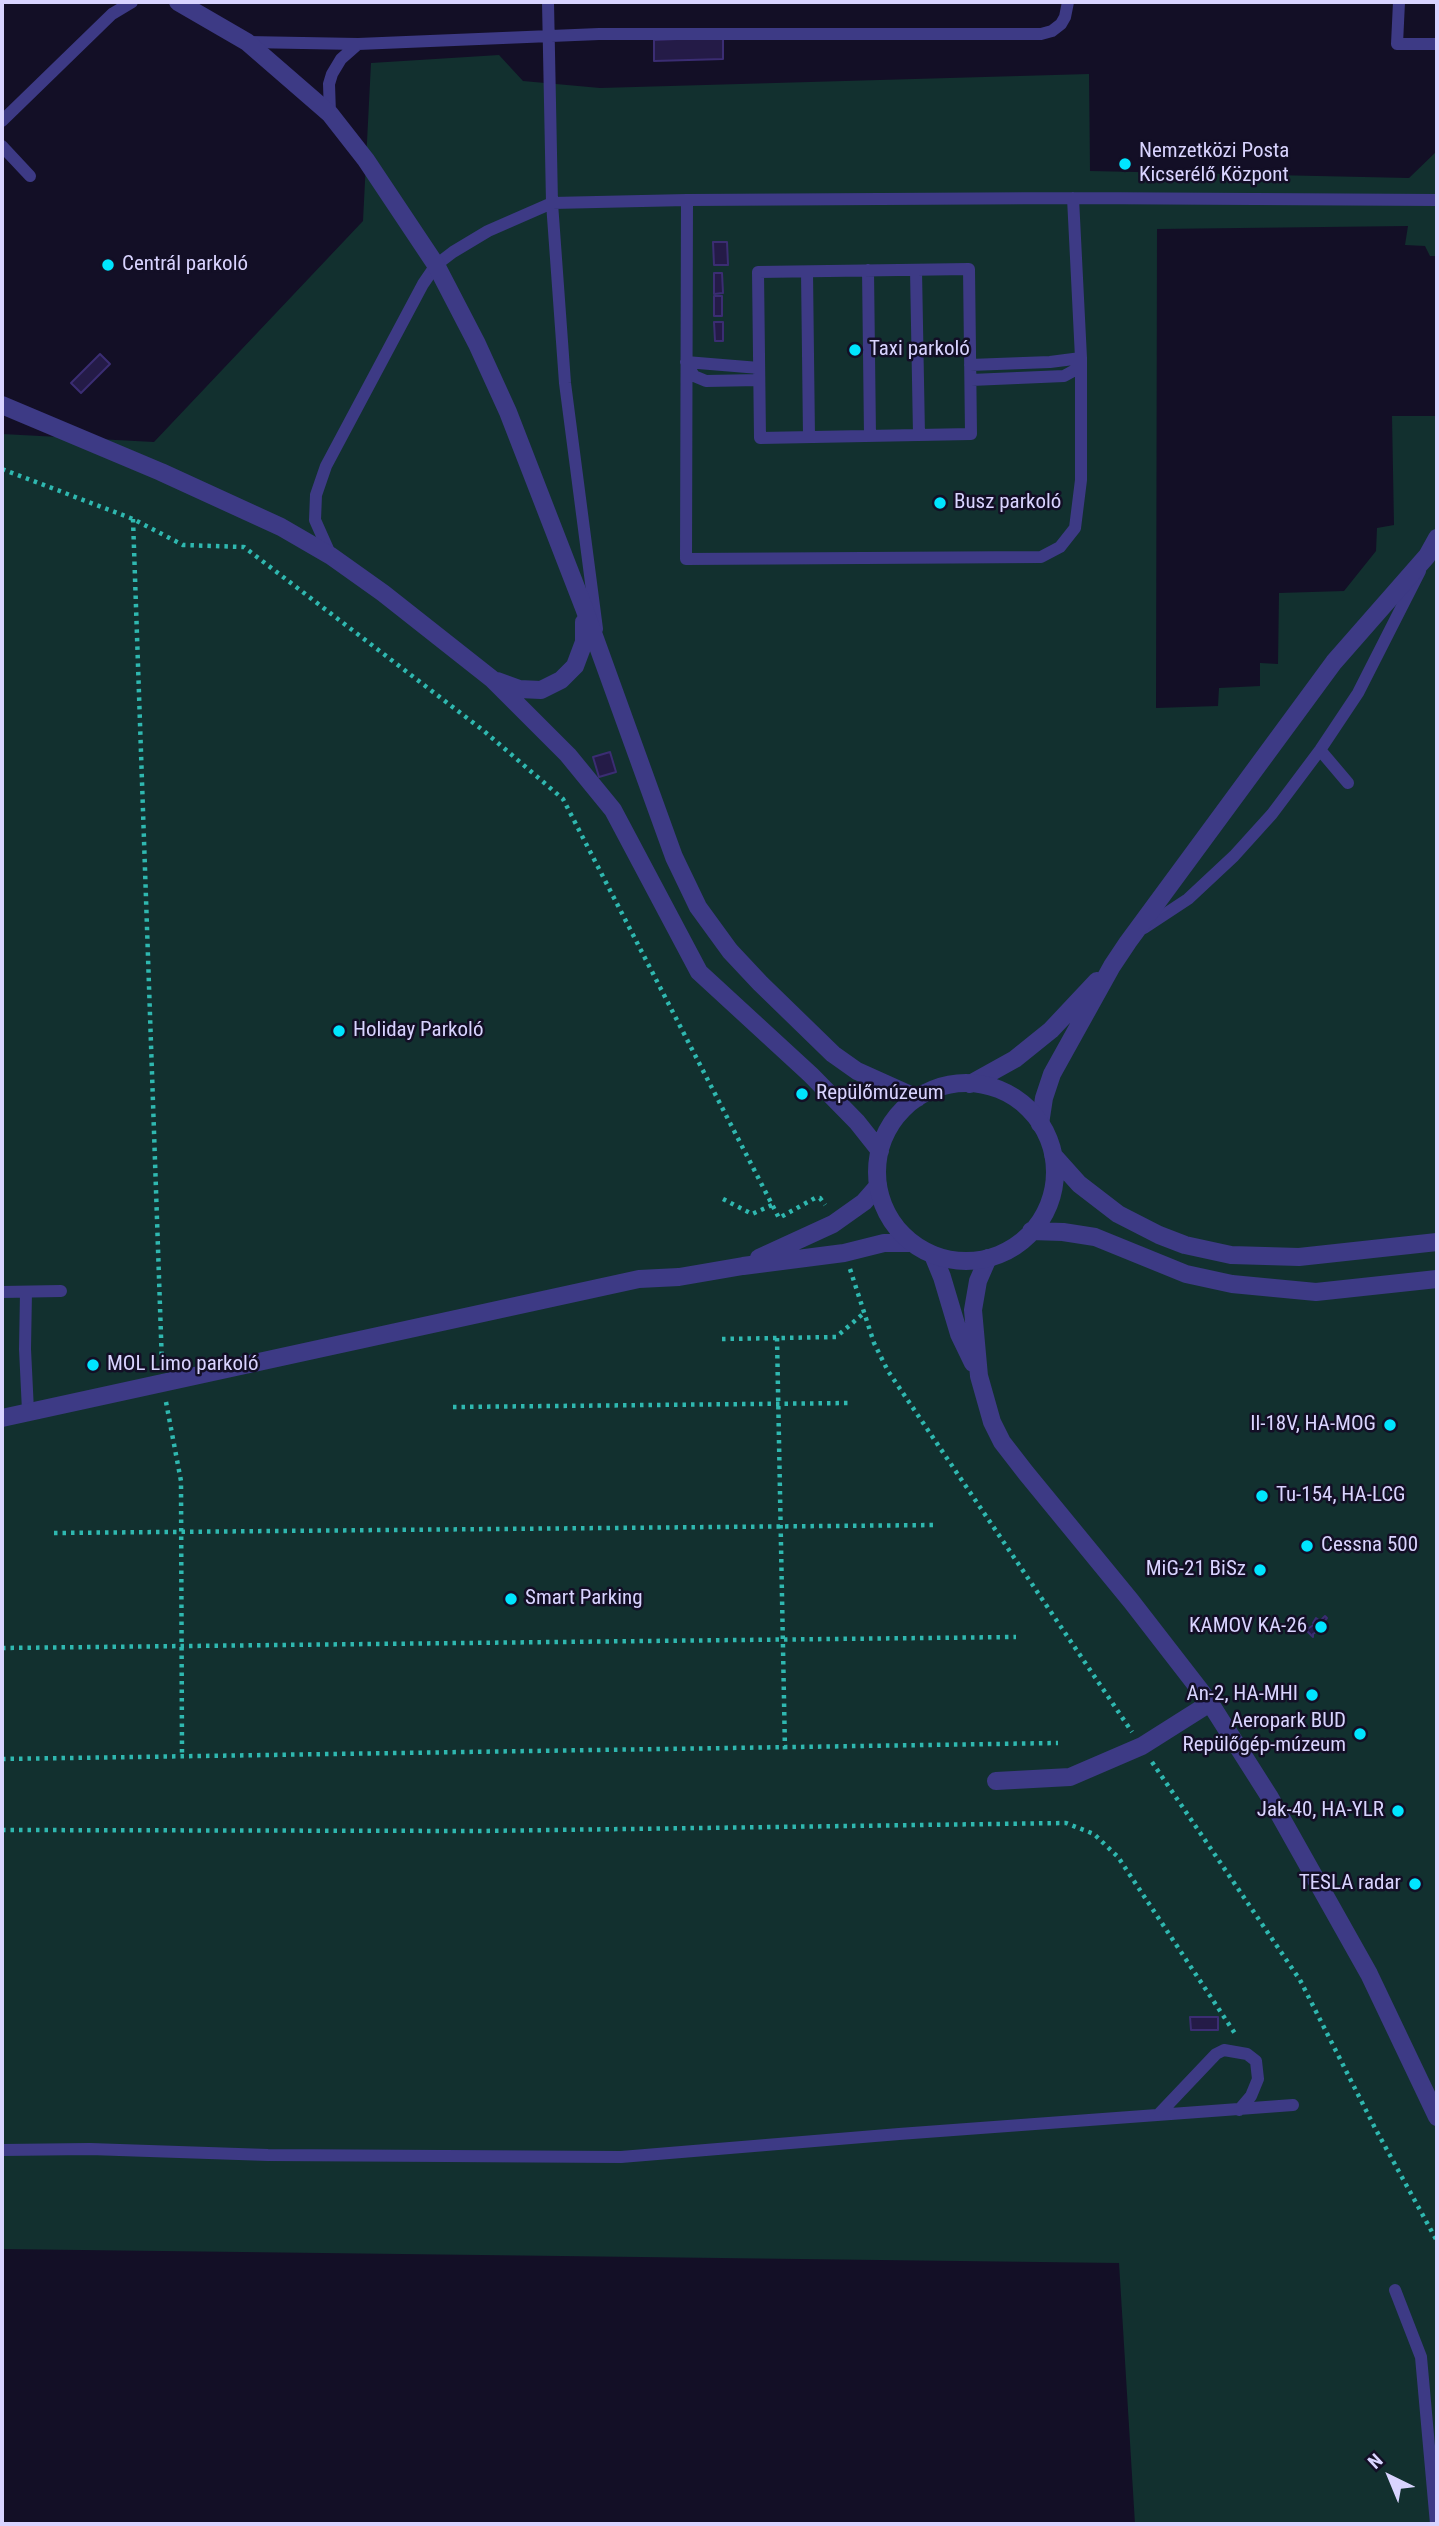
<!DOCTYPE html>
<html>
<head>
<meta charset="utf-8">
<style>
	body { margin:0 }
	#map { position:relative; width:1439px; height:2526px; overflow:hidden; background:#130f26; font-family:"Roboto Condensed",sans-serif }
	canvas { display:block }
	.frame { position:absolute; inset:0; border:4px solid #d9d4ff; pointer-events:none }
	.north { position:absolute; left:1355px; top:2442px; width:70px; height:70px; -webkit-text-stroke:5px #130f26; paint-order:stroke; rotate:317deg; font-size:19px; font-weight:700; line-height:28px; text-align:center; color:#d9d4ff }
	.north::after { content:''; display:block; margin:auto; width:24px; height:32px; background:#d9d4ff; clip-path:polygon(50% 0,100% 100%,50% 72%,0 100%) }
</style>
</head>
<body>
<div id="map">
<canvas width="1439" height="2526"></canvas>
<div class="frame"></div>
<div class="north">N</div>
</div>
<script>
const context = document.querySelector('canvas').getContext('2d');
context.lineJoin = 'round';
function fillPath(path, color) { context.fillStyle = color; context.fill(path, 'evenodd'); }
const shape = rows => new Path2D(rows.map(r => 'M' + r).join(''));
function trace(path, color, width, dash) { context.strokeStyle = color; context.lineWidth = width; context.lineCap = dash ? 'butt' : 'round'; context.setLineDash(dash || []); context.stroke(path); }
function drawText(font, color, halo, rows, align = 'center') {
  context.font = font + ' "Roboto Condensed",sans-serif'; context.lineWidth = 5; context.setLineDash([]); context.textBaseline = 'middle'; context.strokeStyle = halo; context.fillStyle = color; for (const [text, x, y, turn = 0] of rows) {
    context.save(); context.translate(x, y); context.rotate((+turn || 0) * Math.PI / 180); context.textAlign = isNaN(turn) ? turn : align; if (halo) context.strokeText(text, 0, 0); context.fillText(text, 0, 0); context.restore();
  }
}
fillPath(shape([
	[499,55,523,81,600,88,1089,74,1090,171,1409,178,1437,151,1437,256,1430,256,1425,246,1405,245,1408,226,1157,229,1156,708,1218,706,1219,688,1260,686,1260,663,1278,664,1279,593,1344,591,1376,551,1377,528,1394,525,1392,416,1437,416,1437,2524,1135,2524,1119,2263,2,2249,2,434,154,442,363,221,371,63]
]), '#12302f');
const building = shape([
	[723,37,723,59,654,61,654,40,723,37],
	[713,242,727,242,728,265,714,265,713,242],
	[714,273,722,273,723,293,714,294,714,273],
	[714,296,722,296,722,316,714,316,714,296],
	[714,322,723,322,723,341,715,341,714,322],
	[100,354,110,364,81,393,71,383,100,354],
	[610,752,616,772,599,777,593,757,610,752],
	[1325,1616,1327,1618,1322,1624,1325,1626,1313,1634,1313,1637,1306,1630,1315,1624,1313,1623,1316,1618,1320,1621,1325,1616],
	[1190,2017,1218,2017,1218,2030,1191,2030,1190,2017]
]);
fillPath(building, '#241b47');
trace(building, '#3b2d73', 2);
trace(shape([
	[2,469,133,519,183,545,244,547,484,731,563,799,779,1218,815,1198,820,1198,825,1205],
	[133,519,162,1365],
	[723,1199,752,1214,772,1205],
	[850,1269,874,1343,888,1371,1132,1732],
	[777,1338,785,1751],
	[722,1339,836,1337,864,1313],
	[166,1402,181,1481,182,1756],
	[453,1407,851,1403],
	[54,1533,937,1525],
	[2,1648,1016,1637],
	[2,1759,1058,1743],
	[1152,1762,1300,1980,1375,2128,1437,2241],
	[2,1830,479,1831,1066,1823,1094,1834,1118,1857,1236,2035]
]), '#2fb8b0', 4.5, [3.5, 5]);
trace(shape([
	[548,2,552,203,565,383,597,629],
	[1399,2,1397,44,1437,44],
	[247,42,358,44,599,34,1041,34,1052,31,1061,24,1065,17,1068,2],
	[330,114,329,84,332,74,341,59,358,44],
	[2,121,112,14,132,2],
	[2,146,30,176],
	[687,200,686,559,1041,557,1060,547,1075,528,1081,480,1081,358,1073,198],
	[969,269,971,434,760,438,758,272,969,269],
	[868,270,870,436],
	[916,270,919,435],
	[807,272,809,437],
	[686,362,694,376,706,381,759,380],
	[686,362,759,368],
	[970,365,1050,362,1081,358],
	[971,380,1064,376,1075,370,1081,358],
	[331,556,315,520,316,495,326,466,423,284,436,265,453,252,488,231,552,203,687,200,1073,198,1437,200],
	[1320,750,1348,783],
	[1144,928,1188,899,1234,856,1272,814,1320,750,1358,693,1420,571],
	[2,1292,61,1291],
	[26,1292,25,1349,28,1411],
	[1159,2114,1216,2054,1224,2050,1247,2054,1256,2061,1258,2079,1251,2096,1239,2110],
	[2,2150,90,2149,268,2155,621,2157,899,2134,1293,2105],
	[1395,2290,1421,2357,1436,2524]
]), '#3d3a85', 12);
trace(shape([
	[970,1084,1015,1059,1051,1030,1097,981],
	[1040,1124,1044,1098,1052,1074,1112,966,1128,942,1334,662,1427,556,1437,538],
	[933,1255,942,1277,959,1334,973,1363],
	[759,1258,833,1224,864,1202,878,1186],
	[988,1258,978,1281,973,1310,979,1376,992,1422,1002,1442,1026,1473,1131,1601,1210,1703,1269,1796,1369,1974,1437,2117],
	[2,1418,639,1279,679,1277,743,1266,844,1253,884,1243,912,1243],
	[996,1781,1070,1777,1142,1746,1210,1703]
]), '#3d3a85', 18);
trace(shape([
	[178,2,247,42,330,114,366,160,436,265,477,344,508,412,584,608,674,857,698,907,730,951,760,983,833,1054,857,1071,917,1098],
	[2,405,161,472,281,527,331,556,383,593,492,679,568,755,613,810,699,972,811,1075,857,1122,880,1151],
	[497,681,519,689,541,690,561,680,575,666,584,642,584,622],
	'877 1172a89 89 0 1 1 178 0a89 89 0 1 1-178 0Z',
	[1053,1155,1079,1184,1118,1214,1159,1235,1185,1245,1231,1255,1299,1257,1437,1242],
	[1031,1231,1063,1232,1095,1237,1186,1274,1232,1284,1316,1292,1437,1279]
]), '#3d3a85', 18);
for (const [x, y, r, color] of [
	[1125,164,7,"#00e5ff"],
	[108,265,7,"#00e5ff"],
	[855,350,7,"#00e5ff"],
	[940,503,7,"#00e5ff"],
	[339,1031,7,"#00e5ff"],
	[802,1094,7,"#00e5ff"],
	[93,1365,7,"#00e5ff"],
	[1390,1425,7,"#00e5ff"],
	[1262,1496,7,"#00e5ff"],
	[1307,1546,7,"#00e5ff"],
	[1260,1570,7,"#00e5ff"],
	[511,1599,7,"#00e5ff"],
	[1321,1627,7,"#00e5ff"],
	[1312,1695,7,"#00e5ff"],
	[1360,1734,7,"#00e5ff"],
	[1398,1811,7,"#00e5ff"],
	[1415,1884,7,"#00e5ff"]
]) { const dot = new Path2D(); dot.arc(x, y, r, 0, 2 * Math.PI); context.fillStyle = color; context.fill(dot); trace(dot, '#130f26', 2.5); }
drawText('21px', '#d9d4ff', '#130f26', [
	["Nemzetközi Posta",1139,152],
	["Kicserélő Központ",1139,176],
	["Centrál parkoló",122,265],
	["Taxi parkoló",869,350],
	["Busz parkoló",954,503],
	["Holiday Parkoló",353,1031],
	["Repülőmúzeum",816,1094],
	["MOL Limo parkoló",107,1365],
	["Il-18V, HA-MOG",1376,1425,"right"],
	["Tu-154, HA-LCG",1276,1496],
	["Cessna 500",1321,1546],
	["MiG-21 BiSz",1246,1570,"right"],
	["Smart Parking",525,1599],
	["KAMOV KA-26",1307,1627,"right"],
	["An-2, HA-MHI",1298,1695,"right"],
	["Aeropark BUD",1346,1722,"right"],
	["Repülőgép-múzeum",1346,1746,"right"],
	["Jak-40, HA-YLR",1384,1811,"right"],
	["TESLA radar",1401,1884,"right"]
], 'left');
</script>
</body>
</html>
